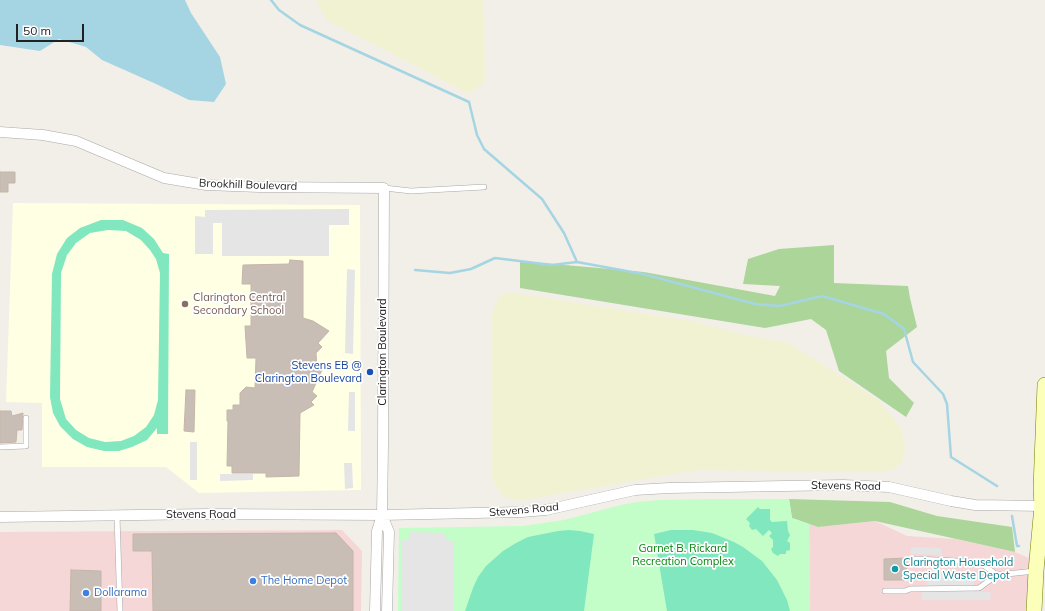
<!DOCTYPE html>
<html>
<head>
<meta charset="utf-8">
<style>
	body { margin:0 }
	#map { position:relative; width:1045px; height:611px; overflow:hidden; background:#f2efe8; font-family:Mulish,sans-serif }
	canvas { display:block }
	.scale { position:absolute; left:16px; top:24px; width:68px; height:18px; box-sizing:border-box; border:2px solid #212121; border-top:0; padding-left:5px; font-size:12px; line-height:14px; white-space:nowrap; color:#212121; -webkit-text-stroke:3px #fff; paint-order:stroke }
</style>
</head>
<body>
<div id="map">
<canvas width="1045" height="611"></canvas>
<div class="scale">50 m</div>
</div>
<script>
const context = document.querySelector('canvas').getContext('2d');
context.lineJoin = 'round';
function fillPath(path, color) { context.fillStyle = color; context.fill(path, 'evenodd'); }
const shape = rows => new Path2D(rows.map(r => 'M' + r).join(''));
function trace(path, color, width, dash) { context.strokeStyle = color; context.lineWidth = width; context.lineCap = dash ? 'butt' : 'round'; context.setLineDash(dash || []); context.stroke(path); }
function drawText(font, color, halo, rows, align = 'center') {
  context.font = font + ' Mulish,sans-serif'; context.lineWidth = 3.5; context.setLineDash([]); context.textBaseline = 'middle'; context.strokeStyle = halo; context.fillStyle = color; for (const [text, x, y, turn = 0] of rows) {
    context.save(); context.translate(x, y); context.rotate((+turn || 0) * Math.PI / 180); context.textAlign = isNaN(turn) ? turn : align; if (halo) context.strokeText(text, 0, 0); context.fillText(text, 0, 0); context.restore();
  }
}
fillPath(shape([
	[875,521,907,536,955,539,1015,552,1029,558,1026,611,810,611,809,524,818,527],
	[342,530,362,551,361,611,0,611,0,532]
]), '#f4d7d6');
fillPath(shape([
	[13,203,360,205,361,490,199,493,166,467,42,467,42,403,6,402]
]), '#ffffe4');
fillPath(shape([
	[316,0,484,0,485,81,469,94,325,19],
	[514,293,697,322,749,336,789,343,878,400,901,428,905,448,901,464,892,470,866,472,696,470,523,500,512,499,503,496,497,488,491,475,492,313,500,295]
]), '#f0f2d2');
fillPath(shape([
	[834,245,834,283,908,286,910,298,917,327,886,351,889,378,914,403,906,417,839,371,826,330,811,319,765,328,520,288,520,261,644,272,775,296,780,286,743,284,748,259,779,249],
	[789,499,890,502,937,516,1012,527,1015,552,875,521,818,527,792,518]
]), '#abd599');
fillPath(shape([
	[711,499,789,499,792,518,809,524,810,611,398,611,399,528,523,526,564,520,621,505,637,502,659,500]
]), '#c3fec8');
fillPath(shape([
	[101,220,123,220,142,228,154,239,163,253,169,254,168,434,157,434,157,428,147,440,132,447,119,451,104,451,87,447,73,439,60,426,53,413,50,397,52,274,57,254,67,238,80,228],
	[108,230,126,231,141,240,150,250,156,259,160,273,158,400,154,415,146,427,134,436,121,441,105,442,89,438,76,430,66,419,60,399,61,273,67,255,76,243,90,233],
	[758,507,760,509,770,509,770,520,772,522,787,521,788,531,790,535,787,541,790,543,790,550,786,551,786,554,780,554,778,556,773,553,771,549,773,547,773,540,769,536,772,533,769,530,763,536,756,529,752,530,749,526,750,523,746,519],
	[569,530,580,531,594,534,584,611,465,611,473,588,478,577,486,566,503,551,516,543,528,537,558,531],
	[671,530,693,530,712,533,734,542,743,547,762,561,777,580,787,600,790,611,667,611,654,534]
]), '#80e7bf');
fillPath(shape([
	[349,209,349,225,329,225,329,256,222,256,222,223,213,223,213,254,195,254,195,216,205,217,205,210],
	[347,269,355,270,353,354,345,353],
	[349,392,355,392,355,431,348,431],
	[190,442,197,442,197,480,190,480],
	[344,463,352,463,353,488,345,489],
	[253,474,253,480,220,481,220,474],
	[410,532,446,533,446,540,454,541,453,611,401,611,402,540,410,540],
	[911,547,941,548,942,555,911,554],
	[928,575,973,575,974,592,990,592,991,600,922,600,921,586,927,585]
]), '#e5e5e5');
fillPath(shape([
	[0,0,185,0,191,13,220,57,226,84,214,102,189,100,156,84,102,60,86,47,59,39,40,51,0,45]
]), '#a5d5e3');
trace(shape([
	[271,0,279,10,300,25,469,102,477,135,484,149,542,199,564,233,577,262],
	[415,270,450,273,471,269,495,258,552,265,577,262,643,274,755,304,780,306,822,296,884,314,904,329,913,362,943,394,947,404,951,457,997,486],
	[1012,516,1017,546,1019,546]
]), '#a5d5e3', 2.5);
const building = shape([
	[0,172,15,172,15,183,8,183,8,192,0,192,0,172],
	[290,260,303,261,303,318,313,321,329,331,318,343,322,347,316,353,317,369,322,370,312,392,317,396,311,402,314,405,300,413,299,476,266,477,266,473,232,473,232,466,227,466,228,421,227,421,227,410,233,410,233,405,240,405,240,393,246,387,255,388,256,358,247,358,245,326,251,326,251,284,242,284,243,265,289,264,290,260],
	[186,390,195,390,194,432,184,431,186,390],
	[0,411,11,411,12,416,23,413,22,430,17,430,16,442,0,443,0,411],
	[336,533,353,551,353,611,153,611,152,551,133,551,133,534,336,533],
	[906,558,907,580,884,580,884,559,906,558],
	[71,570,101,571,101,611,70,611,71,570]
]);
fillPath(building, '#c8beb6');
trace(building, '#c6b5a8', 1);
const service = shape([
	[384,188,411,191,484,187],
	[0,447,26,446,26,418],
	[117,515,120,611],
	[916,559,975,562,982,564,997,575,1035,571],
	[885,591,905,591,910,589,979,588,997,575]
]);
const minor = shape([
	[0,132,43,135,76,141,164,178,206,185,259,187,384,188,383,446,382,515,377,531,375,611],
	[382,515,389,532,387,611],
	[0,517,208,514,382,515,522,512,546,510,635,490,669,488,843,485,889,487,951,501,975,505,1045,506]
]);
const secondary = shape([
	[1034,611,1036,571,1042,506,1041,488,1045,385]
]);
trace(service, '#a8a8a8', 6);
trace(minor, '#a8a8a8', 11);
trace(secondary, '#738100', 16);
trace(service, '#fff', 5);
trace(minor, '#fff', 10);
trace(secondary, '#fbffb9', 15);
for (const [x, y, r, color] of [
	[185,304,4,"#8d6e63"],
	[370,372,4,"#1a4fb4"],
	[895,569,4,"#0f9aa8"],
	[253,581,4,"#3f7fe0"],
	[86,593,4,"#3f7fe0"]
]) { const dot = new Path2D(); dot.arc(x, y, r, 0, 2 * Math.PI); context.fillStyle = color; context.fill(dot); trace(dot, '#fff', 1.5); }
drawText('11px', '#212121', '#fff', [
	["Brookhill Boulevard",248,185,2],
	["Clarington Boulevard",383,352,-90],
	["Stevens Road",846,486,1],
	["Stevens Road",524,510,-5],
	["Stevens Road",201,515]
]);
drawText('11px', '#785e54', '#fff', [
	["Clarington Central",193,298],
	["Secondary School",193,311]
], 'left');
drawText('11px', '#164399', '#fff', [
	["Stevens EB @",362,366],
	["Clarington Boulevard",362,379]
], 'right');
drawText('11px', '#04860d', '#fff', [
	["Garnet B. Rickard",683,549],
	["Recreation Complex",683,562]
]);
drawText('11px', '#0d838f', '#fff', [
	["Clarington Household",903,563],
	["Special Waste Depot",903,576]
], 'left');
drawText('11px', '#366cbe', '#fff', [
	["The Home Depot",261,581],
	["Dollarama",94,593]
], 'left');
</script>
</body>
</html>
